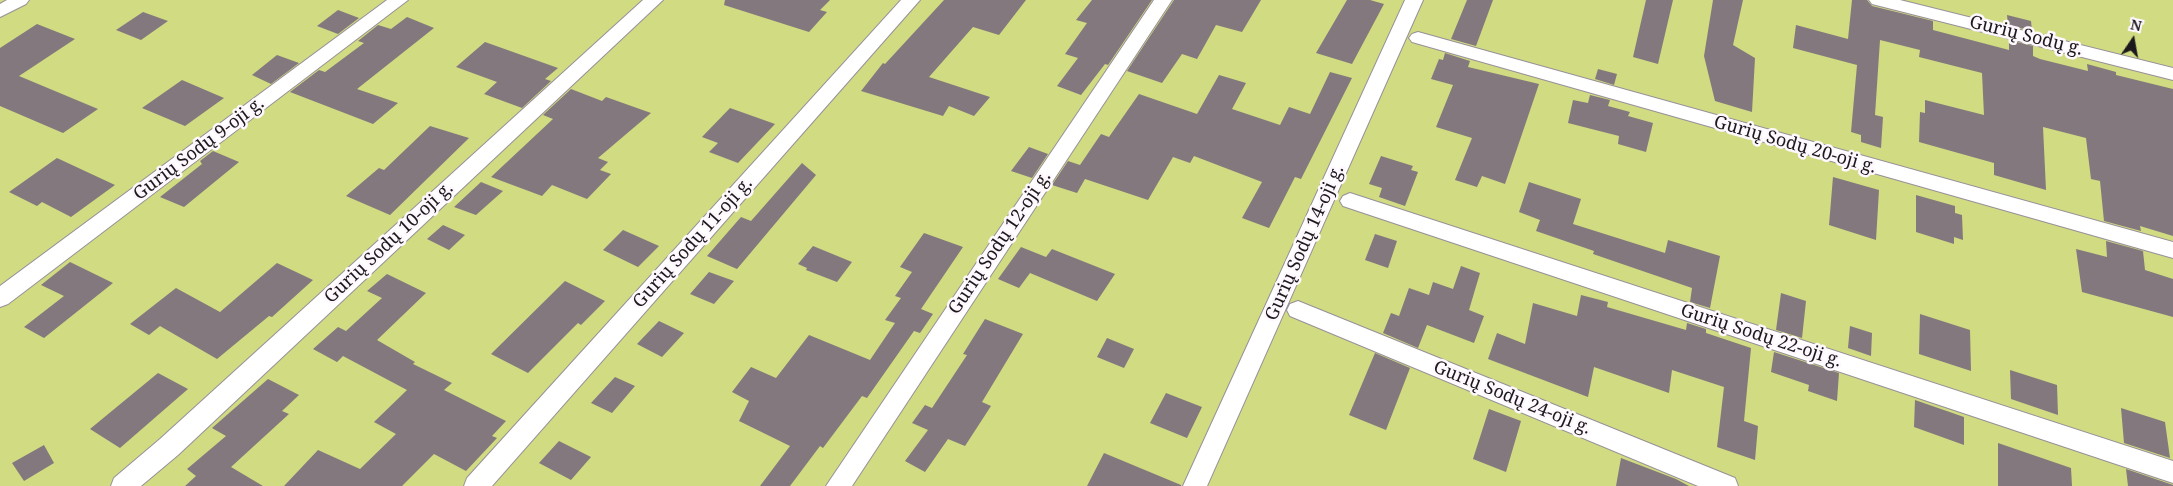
<!DOCTYPE html>
<html>
<head>
<meta charset="utf-8">
<style>
	body { margin:0 }
	#map { position:relative; width:2173px; height:486px; overflow:hidden; background:#f2eaf3; font-family:"Noto Serif",serif }
	canvas { display:block }
	.north { position:absolute; left:2108px; top:15px; width:50px; height:50px; -webkit-text-stroke:4px #fef8fe; paint-order:stroke; rotate:12deg; font-size:14px; font-weight:700; line-height:20px; text-align:center; color:#1c191c }
	.north::after { content:''; display:block; margin:auto; width:18px; height:22px; background:#1c191c; clip-path:polygon(50% 0,100% 100%,50% 72%,0 100%) }
</style>
</head>
<body>
<div id="map">
<canvas width="2173" height="486"></canvas>
<div class="north">N</div>
</div>
<script>
const context = document.querySelector('canvas').getContext('2d');
context.lineJoin = 'round';
function fillPath(path, color) { context.fillStyle = color; context.fill(path, 'evenodd'); }
const shape = rows => new Path2D(rows.map(r => 'M' + r).join(''));
function trace(path, color, width, dash) { context.strokeStyle = color; context.lineWidth = width; context.lineCap = dash ? 'butt' : 'round'; context.setLineDash(dash || []); context.stroke(path); }
function drawText(font, color, halo, rows, align = 'center') {
  context.font = font + ' "Noto Serif",serif'; context.lineWidth = 5; context.setLineDash([]); context.textBaseline = 'middle'; context.strokeStyle = halo; context.fillStyle = color; for (const [text, x, y, turn = 0] of rows) {
    context.save(); context.translate(x, y); context.rotate((+turn || 0) * Math.PI / 180); context.textAlign = isNaN(turn) ? turn : align; if (halo) context.strokeText(text, 0, 0); context.fillText(text, 0, 0); context.restore();
  }
}
fillPath(shape([
	[0,0,2173,0,2173,486,0,486]
]), '#d0db82');
fillPath(shape([
	[725,0,830,0,820,10,827,12,809,32,724,5],
	[944,0,1026,0,999,35,973,27,929,77,990,97,974,116,949,106,943,116,861,91,883,63,885,64],
	[1092,0,1152,0,1108,65,1105,64,1081,95,1057,86,1078,58,1065,54,1087,23,1076,20],
	[1174,0,1261,0,1242,32,1216,25,1197,59,1182,54,1162,83,1127,71],
	[1347,0,1370,0,1384,4,1352,64,1316,53],
	[1467,0,1493,0,1476,46,1451,39],
	[1646,0,1673,0,1658,64,1633,57],
	[1713,0,1743,0,1733,45,1755,58,1752,112,1715,101,1704,56],
	[1852,0,1867,0,1872,6,1933,21,1933,30,2009,50,2009,40,2033,46,2033,56,2040,59,2088,71,2087,64,2116,72,2116,75,2173,89,2173,236,2140,226,2141,231,2104,221,2100,181,2091,179,2086,138,2043,127,2046,190,1994,175,1994,163,1919,142,1920,112,1925,113,1925,100,1984,115,1982,73,1919,57,1920,50,1880,40,1875,115,1883,117,1881,148,1861,142,1861,135,1851,132,1857,65,1793,48,1796,25,1848,39],
	[338,10,359,18,338,34,317,26],
	[143,12,168,21,141,40,116,30],
	[2007,15,2031,21,2032,31,2008,25],
	[407,17,434,28,357,89,398,103,373,124,290,92,319,70,325,72,364,43,358,41,378,25,391,29],
	[37,24,75,39,19,76,98,109,63,133,0,106,0,48],
	[485,42,558,68,545,79,551,81,522,108,484,94,497,82,456,67],
	[1445,53,1470,61,1468,67,1539,84,1505,184,1482,176,1477,187,1455,180,1472,138,1436,127,1453,85,1431,79,1439,59,1443,60],
	[277,55,299,63,271,84,252,75],
	[1598,69,1617,74,1614,85,1595,79],
	[1330,72,1352,78,1301,179,1295,177,1269,228,1242,218,1262,182,1194,156,1190,163,1173,157,1148,200,1085,179,1077,193,1052,185,1068,161,1080,165,1101,134,1109,137,1139,94,1197,114,1219,75,1246,83,1232,109,1280,125,1289,107,1310,114],
	[182,80,224,98,185,126,142,108],
	[571,89,602,101,606,97,651,113,598,158,608,162,600,170,611,174,587,199,552,185,542,196,491,177,553,119,543,115],
	[1590,95,1610,100,1608,106,1630,112,1628,116,1653,123,1646,152,1618,144,1619,136,1568,123,1573,100,1588,103],
	[730,108,775,124,738,163,709,152,718,143,702,137],
	[430,126,469,138,390,215,346,196,379,168,384,170],
	[1029,147,1048,154,1032,178,1011,171],
	[213,151,239,162,184,207,160,197,202,164,200,161],
	[1381,156,1413,166,1411,170,1418,172,1405,206,1379,197,1382,188,1369,184],
	[57,158,115,185,71,217,42,202,37,206,9,192],
	[802,163,816,175,737,269,707,256,741,217,751,221],
	[1833,177,1879,190,1876,240,1829,225],
	[481,182,503,191,476,215,454,207],
	[1529,182,1581,199,1573,224,1665,253,1668,240,1720,256,1710,308,1690,302,1692,288,1593,254,1594,251,1536,231,1540,220,1519,212],
	[1916,195,1955,206,1955,213,1962,215,1963,240,1954,237,1954,244,1916,232],
	[443,225,465,235,449,250,427,239],
	[623,230,659,246,638,267,603,250],
	[924,233,963,247,921,309,933,314,920,333,914,331,867,398,862,396,823,448,820,446,790,486,760,486,790,446,739,421,749,401,732,392,751,367,776,378,809,335,870,360,895,323,885,320,901,298,895,296,912,272,900,267],
	[1375,234,1397,241,1388,268,1365,260],
	[2106,241,2143,251,2145,270,2173,279,2173,317,2082,292,2076,249,2107,257],
	[813,246,852,262,837,282,806,270,807,268,798,264],
	[1021,247,1046,257,1052,249,1115,274,1097,301,1030,273,1019,288,998,279],
	[70,262,113,283,44,338,24,327,64,296,41,285],
	[277,263,313,280,272,317,269,316,217,359,160,326,149,335,130,324,176,288,220,312],
	[1461,266,1480,273,1469,310,1484,316,1474,343,1427,325,1418,348,1383,333,1391,313,1399,316,1409,288,1429,295,1433,282,1453,289],
	[709,272,734,281,714,304,690,294],
	[387,274,426,293,377,340,415,362,413,364,452,383,444,390,506,421,492,436,497,438,466,471,434,454,402,486,284,486,318,450,360,469,396,434,374,422,407,390,343,356,337,362,313,349,338,327,346,331,382,298,367,291],
	[565,281,605,301,581,325,578,323,528,373,491,354],
	[1781,293,1806,301,1802,338,1776,330],
	[1581,295,1608,302,1607,307,1686,330,1687,323,1706,329,1706,333,1751,348,1744,421,1758,426,1755,460,1717,447,1724,387,1672,370,1669,393,1594,367,1588,397,1488,359,1497,333,1525,344,1533,303,1577,316],
	[1920,314,1970,330,1971,371,1919,354],
	[985,319,1023,334,982,402,991,406,965,446,948,439,925,472,905,461,928,430,912,423,925,405,932,408,967,355,963,354],
	[659,321,684,333,662,357,637,344],
	[1850,326,1872,333,1871,356,1848,348],
	[1107,338,1134,349,1124,368,1097,357],
	[1774,352,1839,373,1837,401,1808,391,1809,385,1771,372],
	[1375,353,1410,368,1386,430,1349,415],
	[2010,370,2057,385,2058,415,2011,399],
	[158,373,188,389,120,448,90,429],
	[615,377,635,386,612,413,591,403],
	[268,379,299,395,282,411,289,414,231,467,263,486,185,486,196,476,187,469,226,436,212,428],
	[1166,393,1202,407,1187,438,1150,423],
	[1915,400,1964,417,1964,445,1914,427],
	[2121,408,2165,422,2170,458,2124,443],
	[1489,409,1521,421,1506,472,1473,459],
	[559,441,591,457,571,480,539,463],
	[1998,443,2071,468,2072,486,1998,486],
	[44,445,54,463,24,481,12,463],
	[1104,453,1181,485,1181,486,1087,486],
	[1621,458,1676,479,1689,486,1616,486],
	[2126,469,2173,485,2173,486,2128,486]
]), '#83787d');
const minor = shape([
	[7,0,29,0,26,4,0,17,0,4,7,0],
	[387,0,408,0,8,304,0,307,0,286,387,0],
	[643,0,663,0,178,455,141,486,111,486,114,478,160,439,643,0],
	[901,0,920,0,492,486,464,486,467,478,901,0],
	[1154,0,1172,0,852,486,826,486,1154,0],
	[1405,0,1423,0,1207,486,1183,486,1405,0],
	[1869,0,1900,0,2173,68,2173,80,1872,4,1869,0],
	[1418,32,2173,242,2173,258,1412,42,1409,38,1412,34,1418,32],
	[1350,193,2173,461,2173,483,1343,206,1340,201,1343,196,1350,193],
	[1298,301,1735,478,1738,486,1698,486,1290,316,1287,310,1290,304,1298,301]
]);
trace(minor, '#989098', 2);
fillPath(minor, '#fff');
drawText('18px', '#1c191c', '#fef8fe', [
	["Gurių Sodų g.",2026,36,14],
	["Gurių Sodų 20-oji g.",1795,145,16],
	["Gurių Sodų 9-oji g.",199,149,-37],
	["Gurių Sodų 10-oji g.",389,243,-43],
	["Gurių Sodų 11-oji g.",693,243,-48],
	["Gurių Sodų 12-oji g.",1000,243,-56],
	["Gurių Sodų 14-oji g.",1305,243,-66],
	["Gurių Sodų 22-oji g.",1761,336,18],
	["Gurių Sodų 24-oji g.",1512,398,22]
]);
</script>
</body>
</html>
